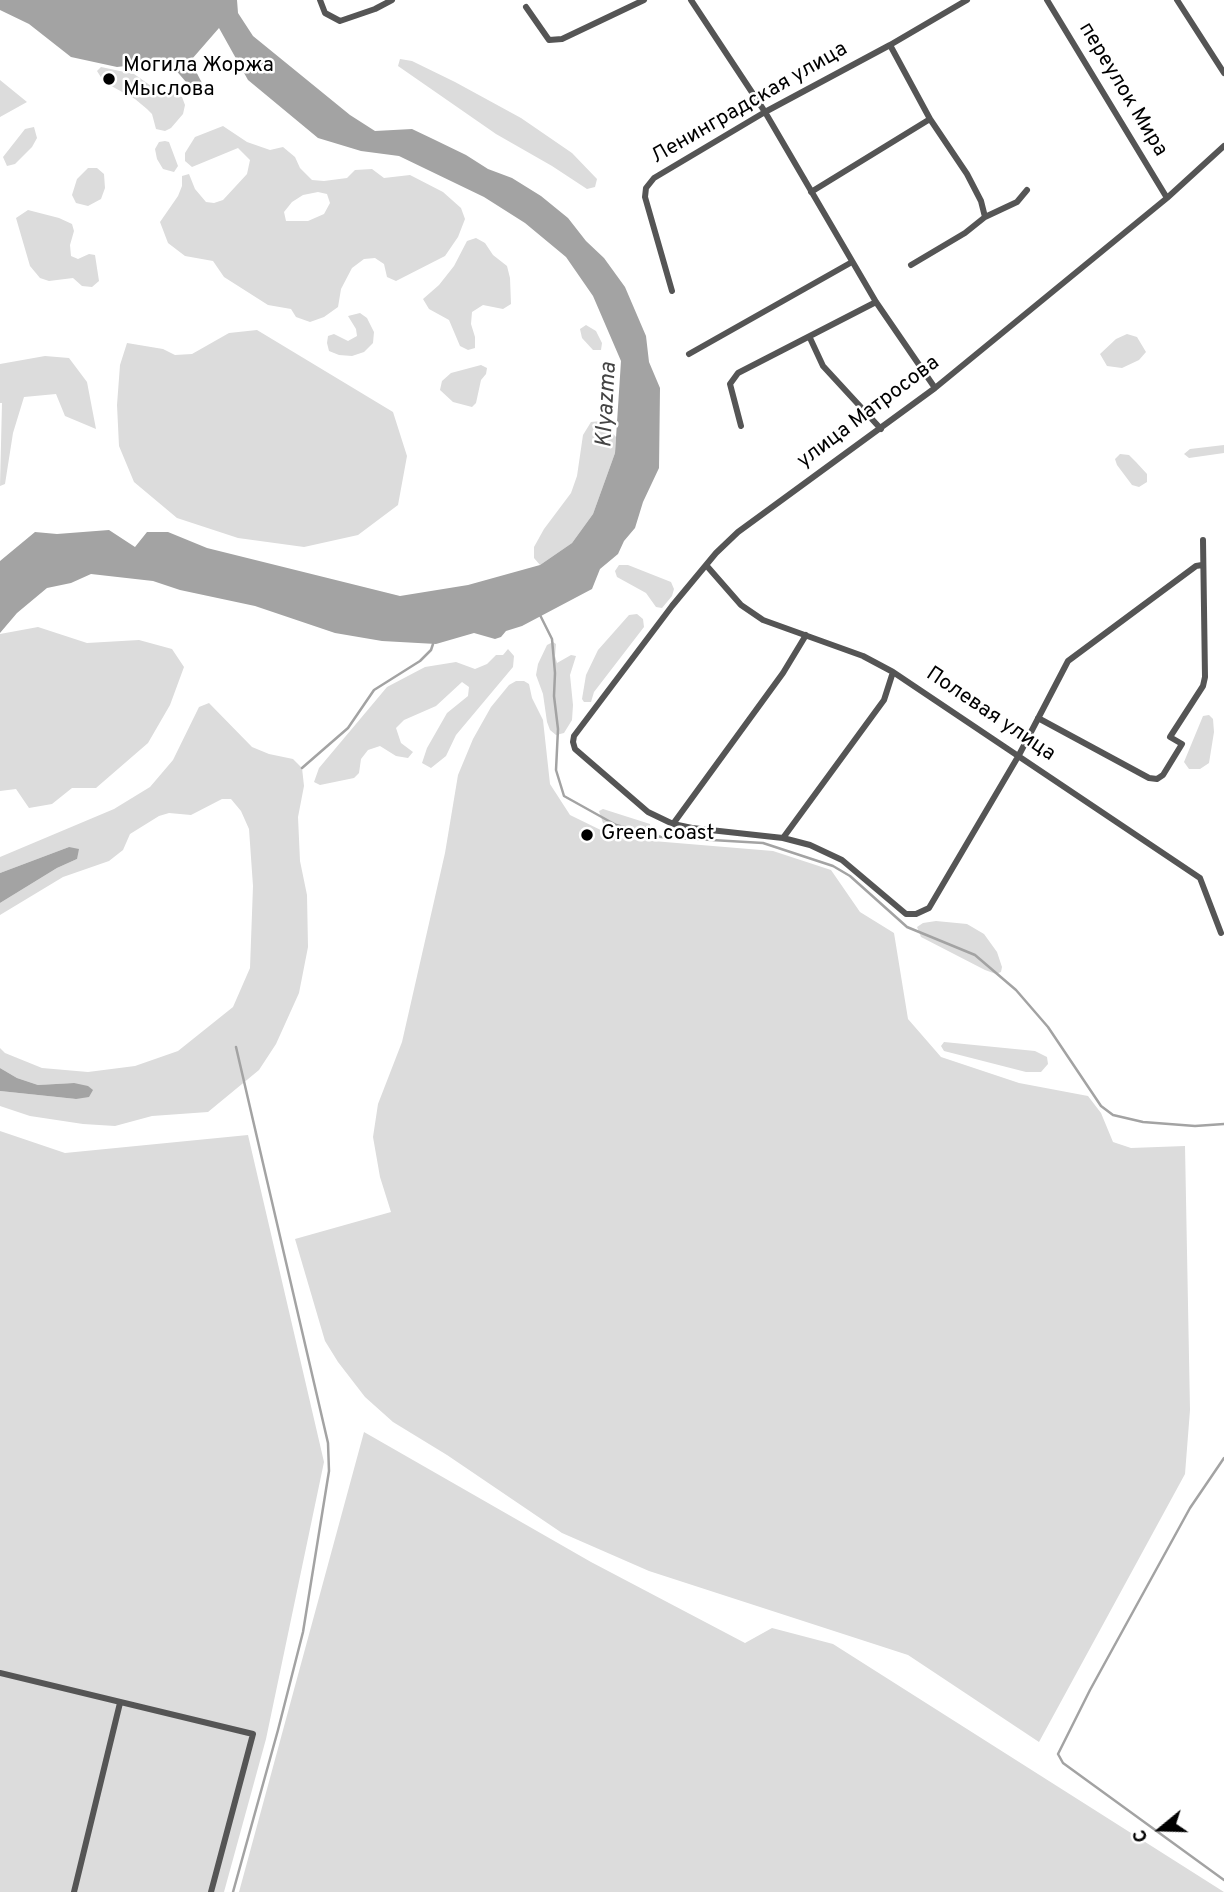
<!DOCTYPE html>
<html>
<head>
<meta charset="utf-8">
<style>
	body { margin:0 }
	#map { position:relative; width:1224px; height:1892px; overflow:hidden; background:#fff; font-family:Overpass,sans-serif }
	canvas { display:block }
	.north { position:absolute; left:1126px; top:1794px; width:70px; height:70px; -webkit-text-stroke:5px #fff; paint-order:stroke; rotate:251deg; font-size:19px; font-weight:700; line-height:28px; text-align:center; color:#000 }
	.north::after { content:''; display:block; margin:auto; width:24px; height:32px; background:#000; clip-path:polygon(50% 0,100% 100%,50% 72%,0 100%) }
</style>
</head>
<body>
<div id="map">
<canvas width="1224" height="1892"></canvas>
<div class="north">С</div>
</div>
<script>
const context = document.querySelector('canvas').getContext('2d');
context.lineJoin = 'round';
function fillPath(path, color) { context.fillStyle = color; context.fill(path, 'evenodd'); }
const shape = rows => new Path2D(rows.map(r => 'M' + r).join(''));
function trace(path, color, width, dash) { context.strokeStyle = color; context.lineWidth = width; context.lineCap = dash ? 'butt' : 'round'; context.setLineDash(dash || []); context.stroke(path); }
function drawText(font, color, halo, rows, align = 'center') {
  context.font = font + ' Overpass,sans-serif'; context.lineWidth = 5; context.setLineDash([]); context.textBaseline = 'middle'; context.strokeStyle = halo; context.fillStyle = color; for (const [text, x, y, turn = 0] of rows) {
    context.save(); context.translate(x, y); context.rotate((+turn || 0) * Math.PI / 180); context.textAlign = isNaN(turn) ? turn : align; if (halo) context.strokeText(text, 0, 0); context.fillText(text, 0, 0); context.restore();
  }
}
fillPath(shape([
	[400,59,412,61,455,82,521,118,572,153,597,179,595,187,587,189,552,166,496,134,398,66],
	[101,67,134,74,154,88,182,97,185,105,183,114,171,128,165,131,156,129,152,114,147,109,135,99,104,82,97,71],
	[0,80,27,102,0,117],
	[223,126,247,142,270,150,283,147,295,157,300,168,312,180,324,181,347,178,355,170,372,169,384,178,410,175,443,192,461,208,465,219,458,237,445,256,396,281,387,277,384,264,375,258,364,259,352,268,341,289,338,307,324,317,310,322,296,317,291,309,268,305,224,277,213,261,185,256,168,243,160,222,178,196,182,186,182,176,189,174,195,189,206,202,214,203,223,200,247,174,250,160,238,148,192,167,185,161,185,153,195,137],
	[318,192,327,194,330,203,324,214,308,221,286,221,284,212,292,202,303,195],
	[34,127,37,138,32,147,15,164,7,166,3,157,25,129],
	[165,141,169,142,178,166,174,172,163,169,157,159,155,149,159,142],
	[88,168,97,168,104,174,105,188,101,199,88,206,76,203,72,195,77,179],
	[28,210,59,218,72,224,74,231,70,245,71,256,78,259,89,254,95,255,99,281,92,287,82,286,73,278,49,281,40,278,30,266,16,218],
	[476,238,485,243,493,255,507,266,510,278,511,304,503,309,483,305,472,312,471,324,475,337,475,348,468,350,460,346,449,320,429,309,423,299,439,285,454,266,467,241],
	[360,313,367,318,374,332,373,343,364,352,352,356,339,355,329,351,327,343,328,336,334,334,348,341,357,336,356,329,348,316],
	[586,325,596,331,602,343,601,350,593,350,582,338,580,329],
	[257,330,393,412,407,456,398,505,358,535,304,547,238,538,177,518,134,482,119,446,117,405,120,365,127,343,163,349,175,355,192,354,229,333],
	[1127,334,1137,337,1146,352,1139,360,1122,368,1107,366,1100,354,1116,339],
	[45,356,69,358,87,382,96,429,65,416,56,394,24,397,13,433,5,484,0,486,2,403,0,403,0,364],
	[481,365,487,368,486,374,481,380,476,403,472,407,453,402,440,390,442,381,451,373],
	[601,421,616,437,615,453,593,514,572,543,540,565,534,558,534,547,544,529,571,493,577,476,583,435,591,422],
	[1224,445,1224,453,1189,458,1184,454,1190,449],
	[1120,454,1129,455,1136,462,1147,474,1147,482,1139,487,1132,485,1117,465,1115,459],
	[619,565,628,565,671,582,674,589,672,596,662,608,656,607,646,593,617,577,615,571],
	[637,614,643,619,644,627,594,692,591,702,584,702,582,699,586,675,598,650,629,615],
	[38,627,87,643,139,640,172,649,184,667,170,705,148,743,96,788,72,788,52,804,29,808,16,789,0,791,0,634],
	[553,642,556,644,555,656,557,663,571,655,576,656,570,675,573,705,572,720,564,733,556,735,550,730,547,722,543,694,536,675,538,664,547,645],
	[508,649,514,656,513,667,456,735,446,756,431,768,422,763,427,748,447,713,468,696,469,687,462,682,436,706,404,720,396,728,401,743,413,752,408,758,396,756,380,746,368,750,361,759,359,773,354,778,320,785,314,782,319,768,387,687,425,667,456,662,475,669,487,664,496,655,503,655],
	[516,681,524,681,529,684,532,698,543,720,550,784,570,815,617,838,773,851,831,870,860,912,894,933,908,1019,941,1057,1019,1083,1088,1096,1101,1113,1113,1142,1131,1148,1185,1146,1190,1410,1185,1474,1039,1742,908,1655,649,1571,562,1533,447,1455,393,1422,365,1397,338,1362,325,1341,295,1239,391,1212,380,1177,373,1137,378,1104,402,1042,445,853,458,775,473,739,491,707,509,685],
	[209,703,252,747,269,754,293,759,302,768,304,786,298,817,300,861,307,895,308,947,299,993,276,1044,259,1070,208,1112,152,1116,115,1126,83,1124,30,1116,0,1106,0,1091,76,1099,74,1083,38,1085,17,1078,0,1068,0,1048,5,1053,42,1068,88,1072,135,1066,178,1051,233,1007,250,968,253,886,249,829,241,811,231,799,222,799,191,815,169,813,159,816,130,834,123,850,109,861,63,877,0,915,0,903,57,868,77,859,69,847,0,873,0,857,114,809,150,787,173,760,199,707],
	[1209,715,1213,719,1214,732,1209,763,1200,769,1189,769,1184,762,1203,716],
	[603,809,650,824,651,831,639,837,605,829,599,811],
	[936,921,967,924,984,934,997,952,1002,967,1001,972,996,974,985,970,921,937,917,927,923,923],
	[944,1042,1035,1051,1047,1057,1048,1064,1041,1072,1026,1072,944,1051,941,1046],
	[0,1131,65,1153,248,1135,324,1462,266,1739,224,1892,0,1892],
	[364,1432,591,1562,745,1643,772,1628,833,1644,1224,1892,239,1892]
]), '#dcdcdc');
fillPath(shape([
	[0,0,237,0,238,13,253,36,350,115,375,131,412,129,433,139,466,155,488,169,512,178,541,196,568,218,586,241,604,258,625,287,646,336,649,362,660,388,659,468,643,502,635,528,624,541,618,554,600,569,592,589,522,626,506,631,501,637,495,639,474,633,436,644,382,641,335,633,255,606,180,590,153,581,91,574,71,583,47,588,17,613,0,633,0,561,35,532,57,534,109,530,135,547,147,532,168,532,207,548,400,596,468,585,540,565,572,543,593,514,615,453,621,361,593,296,566,257,525,223,484,197,399,156,361,151,318,138,248,80,219,28,192,59,191,62,202,83,201,89,192,89,168,61,117,67,71,57,29,24,0,10],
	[69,847,79,849,77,859,57,868,0,903,0,873],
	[0,1068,17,1078,38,1085,74,1083,88,1086,93,1090,89,1097,76,1099,0,1091]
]), '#a3a3a3');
trace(shape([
	[540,615,552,639,555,673,554,696,558,729,556,770,564,796,616,825,661,837,763,843,833,866,850,876,907,927,975,955,1016,990,1048,1027,1101,1106,1113,1115,1143,1122,1195,1126,1224,1124],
	[302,768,348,728,374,690,420,661,431,650,433,644],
	[1224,1458,1190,1508,1090,1690,1058,1754,1063,1763,1224,1880],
	[233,1892,278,1730,303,1632,329,1471,328,1443,236,1047]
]), '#a3a3a3', 2.5);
trace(shape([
	[320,0,325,13,340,21,375,9,392,0],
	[691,0,765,112,876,302,935,388],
	[1047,0,1167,198],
	[1177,0,1224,73],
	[526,7,549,40,562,39,644,0],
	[890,45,930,119,967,174,981,201,985,217],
	[811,192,930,119],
	[911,265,965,233,985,217,1017,202,1027,190],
	[672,291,645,197,646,188,654,178,765,112,890,45,967,0],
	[810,338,823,366,881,429],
	[689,354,852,262],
	[741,426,730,384,738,373,876,302],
	[706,565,741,605,763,620,863,656,893,672,1200,878,1221,933],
	[1202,565,1196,566,1068,661,1019,755,929,908,916,914,906,914,842,860,810,845,783,838,692,828,673,824,648,812,575,749,573,742,574,736,672,606,716,553,738,532,935,388,1167,198,1224,146],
	[1038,718,1149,778,1157,779,1163,775,1182,744,1170,737,1203,686,1205,677,1203,540],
	[673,824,783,673,806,635],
	[783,838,884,700,893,672],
	[0,1673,253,1734,211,1892],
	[74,1892,120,1703]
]), '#555', 6);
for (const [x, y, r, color] of [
	[109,79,7,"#000"],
	[587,835,7,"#000"]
]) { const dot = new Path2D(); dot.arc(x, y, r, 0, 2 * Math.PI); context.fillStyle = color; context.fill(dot); trace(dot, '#fff', 2.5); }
drawText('21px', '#000', '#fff', [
	["Могила Жоржа",123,67],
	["Мыслова",123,91],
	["Green coast",601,835]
], 'left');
drawText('21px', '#000', '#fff', [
	["переулок Мира",1122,90,59],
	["Ленинградская улица",750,104,-30],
	["улица Матросова",869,413,-37],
	["Полевая улица",990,715,34]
]);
drawText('italic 23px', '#444', '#fff', [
	["Klyazma",608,405,-87]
]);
</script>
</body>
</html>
